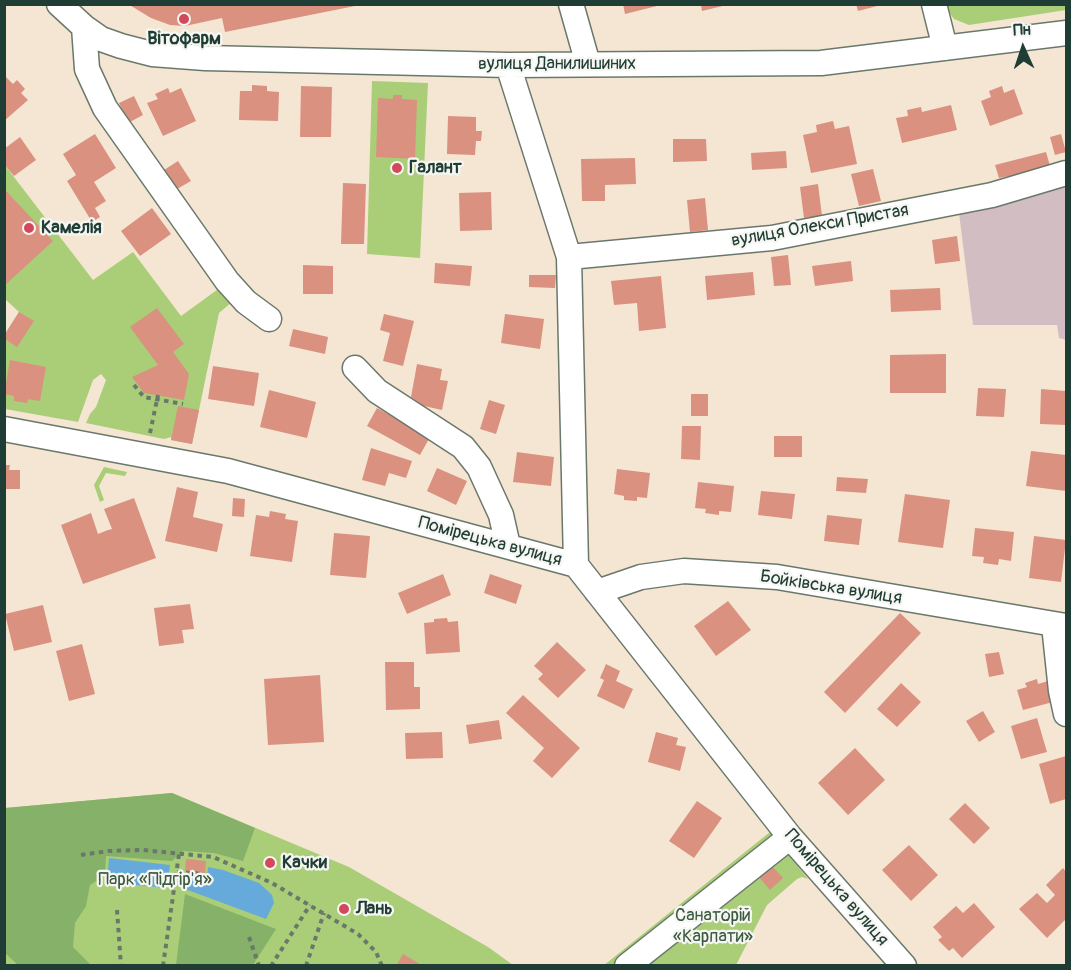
<!DOCTYPE html>
<html>
<head>
<meta charset="utf-8">
<style>
	body { margin:0 }
	#map { position:relative; width:1071px; height:970px; overflow:hidden; background:#f5e6d3; font-family:Pangolin,sans-serif }
	canvas { display:block }
	.frame { position:absolute; inset:0; border:6px solid #1f3d34; pointer-events:none }
	.north { position:absolute; left:993px; top:18px; width:60px; height:60px; -webkit-text-stroke:4px #f6f6f2; paint-order:stroke; rotate:357deg; font-size:16px; font-weight:700; line-height:24px; text-align:center; color:#1f3d34 }
	.north::after { content:''; display:block; margin:auto; width:21px; height:27px; background:#1f3d34; clip-path:polygon(50% 0,100% 100%,50% 72%,0 100%) }
</style>
</head>
<body>
<div id="map">
<canvas width="1071" height="970"></canvas>
<div class="frame"></div>
<div class="north">Пн</div>
</div>
<script>
const context = document.querySelector('canvas').getContext('2d');
context.lineJoin = 'round';
function fillPath(path, color) { context.fillStyle = color; context.fill(path, 'evenodd'); }
const shape = rows => new Path2D(rows.map(r => 'M' + r).join(''));
function trace(path, color, width, dash) { context.strokeStyle = color; context.lineWidth = width; context.lineCap = dash ? 'butt' : 'round'; context.setLineDash(dash || []); context.stroke(path); }
function drawText(font, color, halo, rows, align = 'center') {
  context.font = font + ' Pangolin,sans-serif'; context.lineWidth = 4.5; context.setLineDash([]); context.textBaseline = 'middle'; context.strokeStyle = halo; context.fillStyle = color; for (const [text, x, y, turn = 0] of rows) {
    context.save(); context.translate(x, y); context.rotate((+turn || 0) * Math.PI / 180); context.textAlign = isNaN(turn) ? turn : align; if (halo) context.strokeText(text, 0, 0); context.fillText(text, 0, 0); context.restore();
  }
}
fillPath(shape([
	[1066,185,1066,340,1059,338,1057,325,973,325,959,213]
]), '#d2bec2');
fillPath(shape([
	[1066,4,1066,10,969,25,954,19,944,5],
	[372,81,428,83,420,258,367,254],
	[4,164,93,280,133,252,181,316,221,287,232,302,219,313,192,444,171,440,171,437,164,439,86,423,90,414,96,407,106,380,101,374,93,380,78,422,5,409,5,334,19,312,5,299],
	[104,467,127,472,125,476,106,473,99,486,104,500,100,502,94,485],
	[172,793,349,867,488,947,513,965,5,966,5,808],
	[770,832,808,879,802,877,797,879,767,905,736,965,603,966]
]), '#a9ce77');
fillPath(shape([
	[172,793,255,828,243,861,214,853,183,851,172,861,106,856,105,875,90,885,86,906,75,923,73,947,91,965,18,965,5,953,5,808],
	[185,894,276,929,253,965,176,965]
]), '#86b168');
fillPath(shape([
	[109,858,170,865,167,888,107,882],
	[208,867,223,870,259,883,272,895,274,903,266,919,185,889,187,875,207,877]
]), '#65aada');
fillPath(shape([
	[128,4,355,4,355,6,225,32,222,18,185,26,170,25,151,18],
	[623,4,661,4,661,5,625,14],
	[856,4,881,4,881,5,858,11],
	[701,5,727,5,702,11],
	[6,77,13,84,17,80,25,89,21,93,28,100,4,121,4,78],
	[252,85,267,86,267,91,279,92,278,121,239,120,240,91,252,91],
	[301,86,332,87,331,137,300,137],
	[1002,86,1004,93,1014,89,1023,114,990,126,981,101,991,97,989,91],
	[168,88,170,93,181,88,196,121,163,136,147,103,158,99,155,94],
	[393,95,402,95,402,99,417,100,415,159,376,157,378,98,393,99],
	[134,96,143,115,128,123,119,103],
	[951,105,957,130,902,143,896,118,908,116,907,110,921,107,922,112],
	[448,116,476,117,476,131,482,131,481,141,476,141,475,155,447,154],
	[833,121,835,129,849,126,857,164,811,173,803,135,817,132,816,125],
	[95,134,116,168,94,182,106,201,95,208,100,217,92,222,67,181,76,175,63,154],
	[1061,134,1066,152,1055,155,1050,137],
	[20,137,36,160,14,176,4,164,4,149],
	[673,139,706,139,707,161,673,162],
	[786,151,787,168,752,170,751,153],
	[1046,152,1050,166,1009,178,1009,176,999,178,995,165],
	[635,158,636,184,605,185,605,201,582,201,581,159],
	[178,161,191,181,177,189,164,170],
	[873,169,881,201,859,206,851,174],
	[343,183,366,184,364,244,341,244],
	[818,184,822,216,804,218,800,187],
	[6,191,53,241,4,286,4,193],
	[491,192,492,230,460,231,459,193],
	[705,198,708,230,690,232,687,200],
	[152,208,171,234,140,256,121,231],
	[957,236,960,261,935,264,932,240],
	[788,255,791,285,774,286,771,257],
	[851,261,853,281,815,286,812,266],
	[435,263,472,266,470,286,434,283],
	[303,265,333,266,333,294,303,294],
	[753,272,755,295,707,300,705,276],
	[529,275,556,275,555,288,529,287],
	[661,276,666,328,639,331,637,303,614,305,611,281],
	[940,288,941,310,891,312,890,290],
	[157,308,184,344,173,352,189,374,184,400,144,393,132,377,158,365,130,327],
	[19,312,34,321,17,347,5,339,5,334],
	[384,314,414,321,403,366,383,361,390,333,380,330],
	[505,314,544,319,540,349,501,343],
	[293,329,328,337,325,354,289,346],
	[946,354,946,393,890,393,890,355],
	[10,360,46,367,40,401,28,399,27,403,14,401,14,396,4,394],
	[417,364,442,369,440,380,448,381,442,410,424,406,411,397],
	[213,366,259,373,254,406,208,399],
	[978,388,1006,389,1004,417,976,416],
	[1041,389,1066,391,1066,425,1040,424],
	[269,390,316,402,307,438,260,427],
	[691,394,708,394,708,416,691,416],
	[489,400,505,405,496,434,480,429],
	[178,406,199,410,192,444,171,440],
	[377,408,430,437,420,455,367,426],
	[682,426,701,426,700,460,681,459],
	[774,436,802,436,802,457,774,457],
	[371,448,412,461,406,478,389,473,385,486,362,480],
	[1031,451,1066,455,1066,491,1026,486],
	[517,452,554,457,551,486,513,482],
	[4,465,10,465,9,470,20,470,20,489,4,489],
	[437,468,467,481,456,505,427,491],
	[617,469,650,473,647,498,637,497,637,501,624,500,624,496,614,494],
	[837,477,868,479,866,493,836,491],
	[698,482,734,486,731,512,719,511,719,515,705,513,706,509,695,508],
	[177,487,198,492,193,517,223,524,217,552,165,541],
	[761,491,795,494,792,519,758,515],
	[905,494,950,500,943,548,898,542],
	[134,498,156,558,83,584,61,525,91,513,98,534,108,530,112,529,104,509],
	[233,498,245,499,244,517,232,516],
	[270,511,286,514,285,519,298,521,292,562,250,556,256,515,269,517],
	[827,515,862,519,859,545,824,541],
	[975,528,1014,532,1011,561,999,559,998,565,983,563,984,557,972,556],
	[334,533,370,536,366,578,330,575],
	[1034,536,1066,540,1061,582,1029,578],
	[443,574,451,595,407,614,398,593],
	[490,574,522,585,516,604,484,593],
	[728,601,751,630,716,656,694,626],
	[190,604,194,629,182,630,184,643,159,646,154,608],
	[43,605,52,642,14,651,5,614],
	[900,613,921,633,845,713,824,692],
	[447,618,448,622,458,621,460,652,426,654,424,623,434,622,434,619],
	[557,642,586,670,558,698,538,679,543,674,534,666],
	[82,644,95,694,69,701,56,651],
	[999,652,1004,674,989,677,985,654],
	[385,662,414,662,414,687,420,687,420,709,386,710],
	[606,664,620,671,616,681,633,689,624,709,597,696,604,680,600,678],
	[320,675,324,742,268,745,264,679],
	[1037,679,1038,684,1048,681,1053,702,1023,710,1017,690,1027,687,1025,683],
	[901,683,921,702,897,727,877,709],
	[523,695,580,748,552,778,533,761,544,748,506,713],
	[983,711,995,732,979,742,966,721],
	[1037,718,1047,752,1021,759,1011,726],
	[499,720,502,739,469,744,466,725],
	[442,732,443,758,406,759,405,733],
	[656,732,678,738,676,745,686,747,680,771,648,762],
	[855,748,885,780,848,815,818,783],
	[1066,756,1066,799,1050,804,1039,764],
	[697,801,722,818,694,858,669,841],
	[965,803,990,828,974,844,949,819],
	[909,845,938,875,911,901,882,870],
	[186,859,206,861,205,873,185,871],
	[772,866,783,878,770,890,759,877],
	[1063,868,1066,872,1066,919,1047,938,1019,909,1037,893,1047,903,1055,895,1046,885],
	[974,903,995,927,962,958,953,948,949,951,938,940,942,937,933,927,956,906,963,913],
	[403,954,423,966,396,966]
]), '#da917f');
const minor = shape([
	[59,4,84,27,101,39,121,46,152,54,205,58,508,65,821,63,1066,33],
	[571,4,588,64],
	[934,4,945,48],
	[84,27,87,69,105,108,227,281,246,302,269,319],
	[508,65,569,257,576,565],
	[569,257,772,238,992,195,1066,173],
	[355,368,377,391,463,447,479,467,501,515,508,546],
	[4,429,228,471,576,565,790,837,904,966],
	[597,592,641,577,684,571,777,577,1066,626],
	[1054,625,1061,691,1066,714],
	[627,966,790,837]
]);
trace(minor, '#6a786c', 27);
trace(shape([
	[134,385,144,397,183,404],
	[150,433,158,395],
	[81,855,108,851,143,850,213,857,272,883,358,934,376,952,382,966],
	[177,872,204,874],
	[117,910,121,966],
	[249,937,259,966],
	[163,966,179,854],
	[271,966,310,905],
	[306,966,324,913]
]), '#6a786c', 4, [4.5, 4.5]);
trace(minor, '#fff', 24);
for (const [x, y, r, color] of [
	[184,19,6,"#d1495b"],
	[397,168,6,"#d1495b"],
	[29,228,6,"#d1495b"],
	[270,863,6,"#d1495b"],
	[344,909,6,"#d1495b"]
]) { const dot = new Path2D(); dot.arc(x, y, r, 0, 2 * Math.PI); context.fillStyle = color; context.fill(dot); trace(dot, '#f6f6f2', 2); }
drawText('bold 18px', '#1f3d34', '#f6f6f2', [
	["Вітофарм",184,39,"center"],
	["Галант",409,168],
	["Камелія",41,228],
	["Качки",282,863],
	["Лань",356,909]
], 'left');
drawText('18px', '#1f3d34', '#f6f6f2', [
	["вулиця Данилишиних",557,64],
	["вулиця Олекси Пристая",820,226,-10],
	["Помірецька вулиця",490,542,15],
	["Бойківська вулиця",831,588,9],
	["Помірецька вулиця",836,888,49]
]);
drawText('18px', '#3b5a41', '#f6f6f2', [
	["Парк «Підгір'я»",155,880],
	["Санаторій",713,916],
	["«Карпати»",713,937]
]);
</script>
</body>
</html>
